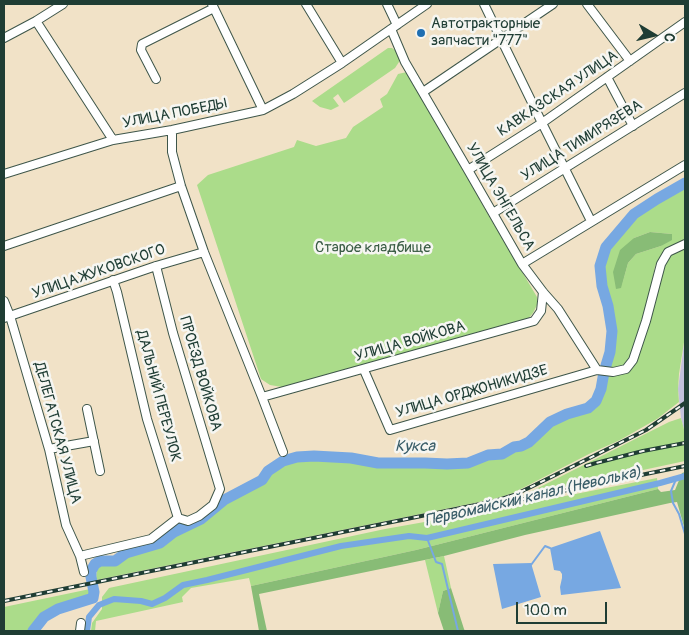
<!DOCTYPE html>
<html>
<head>
<meta charset="utf-8">
<style>
	body { margin:0 }
	#map { position:relative; width:689px; height:635px; overflow:hidden; background:#f1e2c7; font-family:Pangolin,sans-serif }
	canvas { display:block }
	.frame { position:absolute; inset:0; border:5px solid #1f3d34; pointer-events:none }
	.north { position:absolute; left:629px; top:10px; width:50px; height:50px; -webkit-text-stroke:4px #f6f6f2; paint-order:stroke; rotate:99deg; font-size:14px; font-weight:700; line-height:20px; text-align:center; color:#1f3d34 }
	.north::after { content:''; display:block; margin:auto; width:18px; height:22px; background:#1f3d34; clip-path:polygon(50% 0,100% 100%,50% 72%,0 100%) }
	.scale { position:absolute; left:516px; top:602px; width:91px; height:22px; box-sizing:border-box; border:2px solid #1f3d34; border-top:0; padding-left:6px; font-size:15px; line-height:18px; white-space:nowrap; color:#1f3d34; -webkit-text-stroke:4px #f6f6f2; paint-order:stroke }
</style>
</head>
<body>
<div id="map">
<canvas width="689" height="635"></canvas>
<div class="frame"></div>
<div class="north">С</div>
<div class="scale">100 m</div>
</div>
<script>
const context = document.querySelector('canvas').getContext('2d');
context.lineJoin = 'round';
function fillPath(path, color) { context.fillStyle = color; context.fill(path, 'evenodd'); }
const shape = rows => new Path2D(rows.map(r => 'M' + r).join(''));
function trace(path, color, width, dash) { context.strokeStyle = color; context.lineWidth = width; context.lineCap = dash ? 'butt' : 'round'; context.setLineDash(dash || []); context.stroke(path); }
function drawText(font, color, halo, rows, align = 'center') {
  context.font = font + ' Pangolin,sans-serif'; context.lineWidth = 5; context.setLineDash([]); context.textBaseline = 'middle'; context.strokeStyle = halo; context.fillStyle = color; for (const [text, x, y, turn = 0] of rows) {
    context.save(); context.translate(x, y); context.rotate((+turn || 0) * Math.PI / 180); context.textAlign = isNaN(turn) ? turn : align; if (halo) context.strokeText(text, 0, 0); context.fillText(text, 0, 0); context.restore();
  }
}
fillPath(shape([
	[685,336,685,433,681,418,678,389]
]), '#c2c1dc');
fillPath(shape([
	[388,48,392,48,396,51,399,56,399,62,395,68,350,99,344,103,338,94,333,98,339,106,331,110,320,107,312,101],
	[407,72,412,77,486,211,537,297,537,305,533,313,526,321,467,335,407,356,282,387,270,385,261,379,197,185,208,175,294,147,297,140,316,146,346,138,353,127,383,107,380,99,387,94,398,74],
	[685,186,685,240,663,252,655,266,646,315,630,361,625,367,614,370,608,366,615,337,614,325,610,303,603,285,603,267,608,250,616,239,637,215],
	[650,232,672,234,661,246,636,254,628,263,621,288,634,238],
	[685,246,685,336,679,374,678,389,679,402,657,419,620,440,589,454,513,493,494,499,96,580,97,568,100,563,114,563,128,555,161,546,176,533,204,521,209,514,226,502,263,483,270,473,284,463,297,459,314,458,378,465,447,467,468,465,489,457,502,456,515,449,522,448,530,444,550,424,571,416,582,415,596,408,602,399,607,375,625,373,663,264,670,255],
	[681,418,685,433,685,461,522,496,669,422],
	[657,478,658,489,416,550,251,586,249,578,191,588,182,597,183,602,96,621,95,631,91,631,92,623,102,609,102,597,109,588,385,529,509,507],
	[444,556,451,588,443,591,438,613,425,560],
	[90,589,91,593,89,597,48,610,41,616,30,631,4,631,4,607]
]), '#abdc8a');
fillPath(shape([
	[650,232,672,234,672,240,661,246,636,254,628,263,621,288,616,289,613,272,620,250,634,238],
	[685,472,685,530,677,502,670,503,525,535,444,556,259,594,267,631,259,631,251,586,416,550,658,489,661,492,675,490,682,473],
	[451,588,464,629,465,631,444,631,438,613,443,591]
]), '#88bc76');
fillPath(shape([
	[600,531,621,588,561,595,560,587,562,578,562,574,560,571,554,570,550,548],
	[531,563,541,597,502,609,493,564]
]), '#77a8e2');
trace(shape([
	[677,477,671,491,673,503,679,514,685,534],
	[427,538,436,562,442,564,458,631],
	[531,565,545,546,550,548]
]), '#77a8e2', 2);
trace(shape([
	[87,631,89,617,99,605,114,599,141,601,152,604,165,598,183,585,207,580,341,546,409,536,427,538,660,483,685,476]
]), '#77a8e2', 6);
trace(shape([
	[33,631,44,617,58,609,93,598,94,592,91,577,91,571,95,564,100,561,115,561,126,553,160,543,174,532,201,519,224,500,262,480,268,471,283,461,297,457,314,456,351,458,378,463,425,463,447,464,468,463,488,455,502,454,514,447,521,446,529,442,550,422,567,414,588,408,596,401,601,389,604,372,610,352,612,331,608,306,602,286,600,266,606,247,634,214,657,199,685,183]
]), '#77a8e2', 11);
const minor = shape([
	[212,4,263,110],
	[306,4,342,63],
	[387,4,397,25],
	[484,4,542,123,591,221],
	[587,4,630,61],
	[36,21,113,140],
	[391,29,405,62,468,170,522,264,543,292,558,309,597,370],
	[4,38,36,21,63,4],
	[607,77,633,126],
	[156,79,141,50,142,44,214,8],
	[423,92,553,4],
	[172,130,172,152,181,186,204,252,262,397,534,321,541,311,543,292],
	[468,170,542,123,685,22],
	[4,174,113,140,172,130,263,110,293,94,342,63,427,4],
	[493,213,685,93],
	[4,246,181,186],
	[522,264,685,165],
	[113,280,117,292,147,419,178,518],
	[4,301,10,316,49,449,66,525,80,556,84,572],
	[4,318,156,266,204,252],
	[364,370,390,430,597,370,613,372,626,369,633,360,646,321,661,264,668,252,685,244],
	[262,397,283,452],
	[87,409,100,471],
	[49,449,94,441],
	[80,556,151,539,178,518,188,521,199,516,213,505,220,489,173,333,156,266],
	[80,631,81,623]
]);
trace(minor, '#3e564a', 10);
trace(minor, '#fff', 8);
const rail = shape([
	[586,466,596,463,643,451,685,443],
	[509,502,685,466],
	[4,601,495,501,514,495,537,484,646,430,685,403]
]);
trace(rail, '#1f3d34', 4);
trace(rail, '#f6f6f2', 2, [5.5]);
for (const [x, y, r, color] of [
	[421,33,5,"#1f6fb2"]
]) { const dot = new Path2D(); dot.arc(x, y, r, 0, 2 * Math.PI); context.fillStyle = color; context.fill(dot); trace(dot, '#f6f6f2', 2); }
drawText('15px', '#1f3d34', '#f6f6f2', [
	["Автотракторные",431,24],
	["запчасти \"777\"",431,41]
], 'left');
drawText('15px', '#1f3d34', '#f6f6f2', [
	["КАВКАЗСКАЯ УЛИЦА",558,94,-34],
	["УЛИЦА ПОБЕДЫ",175,114,-11],
	["УЛИЦА ТИМИРЯЗЕВА",582,141,-32],
	["УЛИЦА ЭНГЕЛЬСА",500,197,60],
	["УЛИЦА ЖУКОВСКОГО",99,272,-19],
	["УЛИЦА ВОЙКОВА",410,342,-16],
	["ПРОЕЗД ВОЙКОВА",200,374,74],
	["УЛИЦА ОРДЖОНИКИДЗЕ",472,392,-16],
	["ДАЛЬНИЙ ПЕРЕУЛОК",158,396,75],
	["ДЕЛЕГАТСКАЯ УЛИЦА",57,433,75]
]);
drawText('15px', '#3b5d45', '#f6f6f2', [
	["Старое кладбище",373,248]
]);
drawText('italic 16px', '#395d68', '#f6f6f2', [
	["Кукса",415,447],
	["Первомайский канал (Неволька)",533,497,-13]
]);
</script>
</body>
</html>
